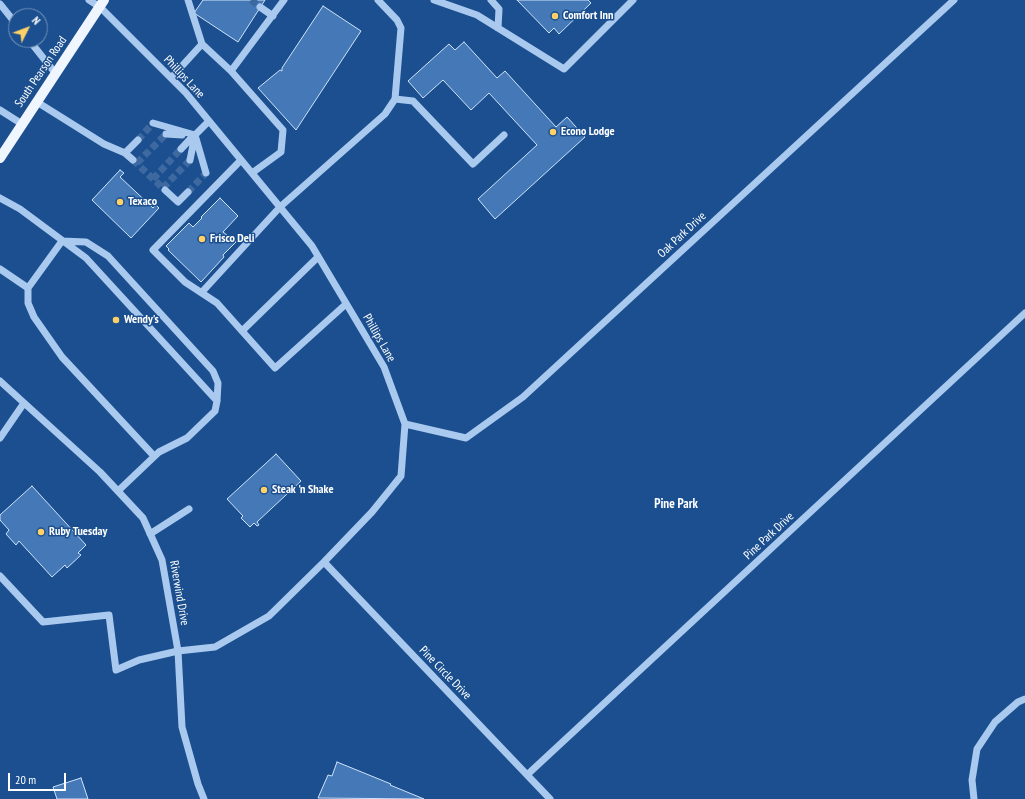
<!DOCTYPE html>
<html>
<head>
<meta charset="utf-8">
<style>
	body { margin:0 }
	#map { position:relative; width:1025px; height:799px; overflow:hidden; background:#1b4f8f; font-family:"PT Sans Narrow",sans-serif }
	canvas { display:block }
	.north { position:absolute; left:8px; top:8px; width:40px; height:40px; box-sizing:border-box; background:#1b4f8f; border:1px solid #7695bc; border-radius:50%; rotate:48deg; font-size:11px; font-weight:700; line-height:16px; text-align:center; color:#fff }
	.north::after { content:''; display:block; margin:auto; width:14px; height:18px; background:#ffd166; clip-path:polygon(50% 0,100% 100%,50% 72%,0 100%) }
	.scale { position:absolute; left:8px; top:773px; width:58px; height:18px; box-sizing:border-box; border:2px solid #fff; border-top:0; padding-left:5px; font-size:12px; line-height:14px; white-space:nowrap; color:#fff; -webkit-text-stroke:3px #1b4f8f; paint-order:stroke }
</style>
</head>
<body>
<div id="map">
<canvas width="1025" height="799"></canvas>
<div class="north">N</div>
<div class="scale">20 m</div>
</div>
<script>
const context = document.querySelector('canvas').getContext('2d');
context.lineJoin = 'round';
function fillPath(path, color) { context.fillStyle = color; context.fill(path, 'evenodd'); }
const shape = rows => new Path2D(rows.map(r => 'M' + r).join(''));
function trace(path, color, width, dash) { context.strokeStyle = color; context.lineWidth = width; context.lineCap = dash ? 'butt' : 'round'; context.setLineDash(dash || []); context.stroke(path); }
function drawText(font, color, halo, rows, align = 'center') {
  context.font = font + ' "PT Sans Narrow",sans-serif'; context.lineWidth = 3; context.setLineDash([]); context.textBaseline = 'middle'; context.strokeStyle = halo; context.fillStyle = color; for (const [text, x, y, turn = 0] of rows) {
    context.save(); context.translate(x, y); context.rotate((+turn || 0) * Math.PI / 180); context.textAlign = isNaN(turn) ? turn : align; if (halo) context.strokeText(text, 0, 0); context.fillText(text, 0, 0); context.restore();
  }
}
const building = shape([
	[203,0,265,0,238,42,194,13,203,0],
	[517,0,588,0,591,3,559,34,554,28,549,33,517,0],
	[323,6,361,31,296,130,258,88,280,70,282,71,282,68,323,6],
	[464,42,497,78,505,71,556,127,567,117,585,137,495,219,478,199,537,145,489,93,471,110,443,80,423,98,408,81,449,44,455,50,464,42],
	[120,170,124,173,120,177,153,208,156,205,159,208,131,238,92,200,120,170],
	[220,198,238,216,223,232,236,242,223,255,224,257,201,282,168,250,169,249,166,246,189,223,193,227,202,218,201,217,220,198],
	[276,454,301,481,257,522,259,525,257,526,254,523,250,527,241,518,243,516,227,499,276,454],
	[32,486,86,545,78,553,81,555,67,568,65,565,52,577,19,541,16,545,6,534,9,530,0,520,0,515,32,486],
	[337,762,391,784,390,785,424,799,318,798,328,775,332,776,337,762],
	[81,778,88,799,57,799,53,787,81,778]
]);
fillPath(building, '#4478b7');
trace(building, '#cfe3fa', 1);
trace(shape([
	[251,0,260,7],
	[138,140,153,123],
	[133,160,165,190],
	[137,163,166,134],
	[153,179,181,149],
	[163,188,190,160],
	[188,192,206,173]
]), '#3d69a0', 7, [7, 3.5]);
trace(shape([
	[434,0,477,15,564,69,633,0],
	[491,0,499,9,498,28],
	[0,4,16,24],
	[260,7,273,16],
	[29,40,56,74],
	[202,44,231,71,284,0],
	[231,71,283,130,281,152,252,173],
	[171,78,202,44,188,0],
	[395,99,413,101,473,164,504,135],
	[37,102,104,144,125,153,133,160],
	[0,110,22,124],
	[153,123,195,135,190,160],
	[166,134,182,135],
	[181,149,194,135],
	[125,153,138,140],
	[241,160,153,250,185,282,217,303,275,368,346,304],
	[206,173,195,135,209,121],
	[165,190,178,202,188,192],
	[0,198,20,209,86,258,217,401],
	[0,269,28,288,28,303,34,317,62,357,154,456],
	[28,288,62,241,86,242,108,256,213,371,218,383,217,401,215,411,187,438,159,452,118,491],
	[202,292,280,207,385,114,395,99,401,28,397,20,378,0],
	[242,331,318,257],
	[0,381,100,472,143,518,162,560,178,651,182,727,198,784,204,799],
	[405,424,466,438,523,397,954,0],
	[0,438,24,403],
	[150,534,189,509],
	[324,562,550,799],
	[0,576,43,622,109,615,116,670,139,660,178,651,215,647,269,616,324,562,372,512,401,476,405,424,384,367,312,246,186,93,100,7,89,0],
	[528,774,1025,313],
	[974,799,972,780,977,749,995,722,1018,702,1025,699]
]), '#a9c9ee', 7);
trace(shape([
	[0,158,104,0]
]), '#f0f6ff', 10);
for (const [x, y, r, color] of [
	[555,16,4,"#ffd166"],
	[553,132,4,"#ffd166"],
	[120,202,4,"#ffd166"],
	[202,239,4,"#ffd166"],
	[116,320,4,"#ffd166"],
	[264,490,4,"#ffd166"],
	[41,532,4,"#ffd166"]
]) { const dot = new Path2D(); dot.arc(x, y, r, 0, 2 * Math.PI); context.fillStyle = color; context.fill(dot); trace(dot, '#1b4f8f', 1.5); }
drawText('bold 12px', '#fff', '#1b4f8f', [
	["Comfort Inn",563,16],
	["Econo Lodge",561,132],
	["Texaco",128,202],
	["Frisco Deli",210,239],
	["Wendy's",124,320],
	["Steak 'n Shake",272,490],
	["Ruby Tuesday",49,532]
], 'left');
drawText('12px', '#fff', '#1b4f8f', [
	["South Pearson Road",41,72,-56],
	["Phillips Lane",184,77,47],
	["Oak Park Drive",682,235,-43],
	["Phillips Lane",379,338,60],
	["Pine Park Drive",769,536,-43],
	["Riverwind Drive",179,593,80],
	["Pine Circle Drive",445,673,46]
]);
drawText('bold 13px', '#fff', '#1b4f8f', [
	["Pine Park",676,504]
]);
</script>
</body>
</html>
